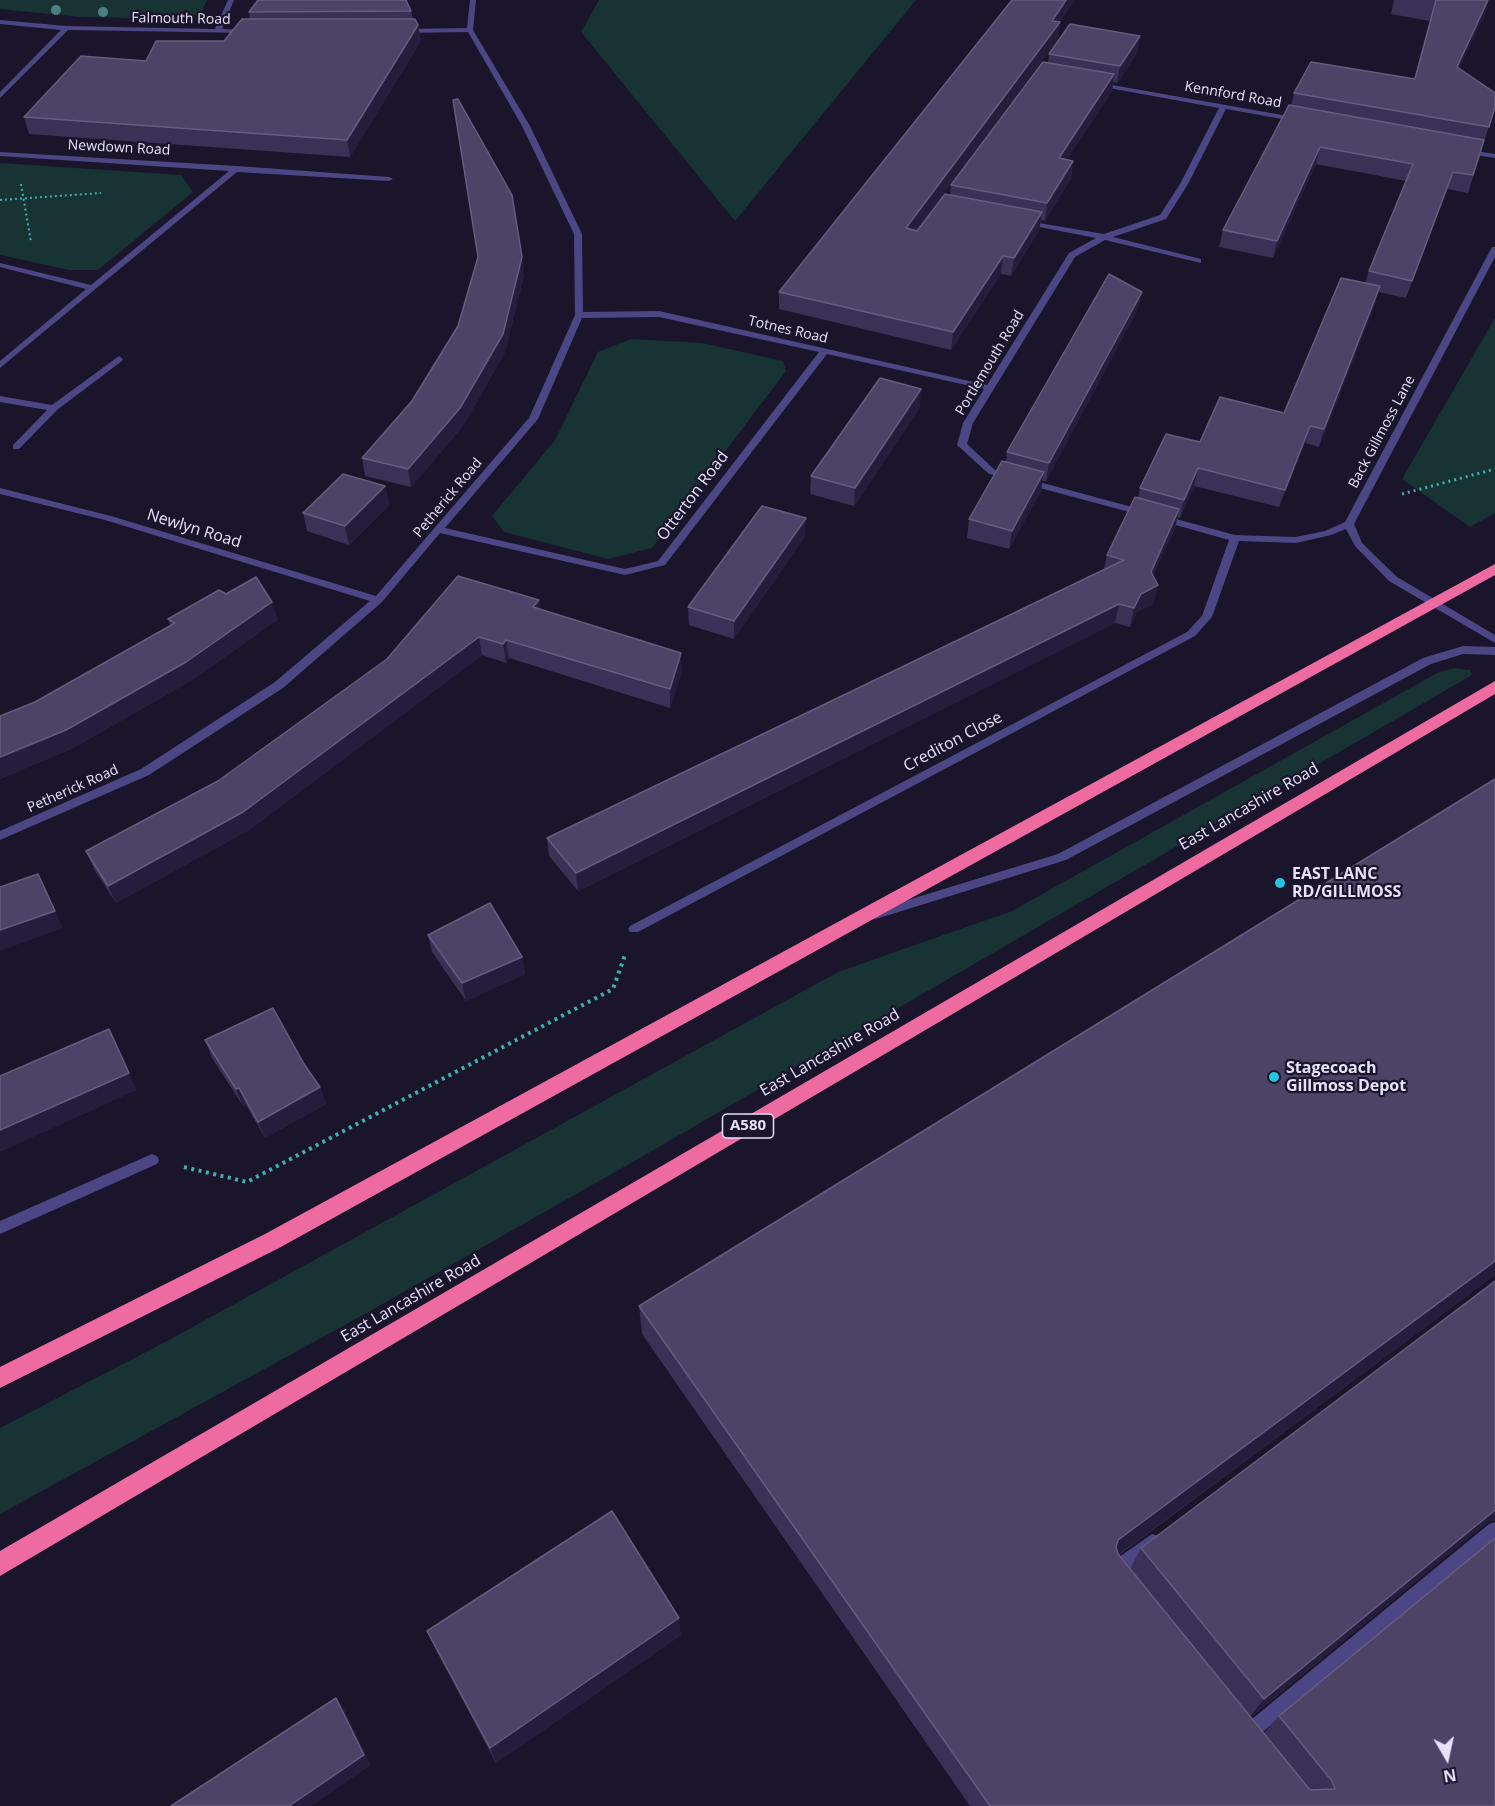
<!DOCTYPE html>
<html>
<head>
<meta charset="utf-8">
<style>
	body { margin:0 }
	#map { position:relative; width:1495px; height:1806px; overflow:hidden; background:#1a152a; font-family:"Open Sans",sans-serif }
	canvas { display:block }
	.north { position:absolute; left:1417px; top:1728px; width:60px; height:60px; -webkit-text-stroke:4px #1a152a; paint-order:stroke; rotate:171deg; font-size:16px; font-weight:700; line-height:24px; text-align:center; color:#e7e2fc }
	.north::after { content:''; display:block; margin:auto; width:21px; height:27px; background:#e7e2fc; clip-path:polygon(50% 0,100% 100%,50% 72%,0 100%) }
</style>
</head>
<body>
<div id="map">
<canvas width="1495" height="1806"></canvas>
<div class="north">N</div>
</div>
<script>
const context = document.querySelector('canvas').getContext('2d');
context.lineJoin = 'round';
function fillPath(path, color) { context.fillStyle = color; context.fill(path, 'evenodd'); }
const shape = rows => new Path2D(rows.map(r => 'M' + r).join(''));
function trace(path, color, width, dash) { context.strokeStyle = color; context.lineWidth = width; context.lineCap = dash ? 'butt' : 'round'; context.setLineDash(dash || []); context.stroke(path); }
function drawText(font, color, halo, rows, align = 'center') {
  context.font = font + ' "Open Sans",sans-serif'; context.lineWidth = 4.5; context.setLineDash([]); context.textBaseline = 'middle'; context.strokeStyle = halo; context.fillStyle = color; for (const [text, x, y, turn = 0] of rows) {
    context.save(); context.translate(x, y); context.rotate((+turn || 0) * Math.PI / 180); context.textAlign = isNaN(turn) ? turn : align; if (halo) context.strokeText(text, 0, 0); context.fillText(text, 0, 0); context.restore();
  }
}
fillPath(shape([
	[0,0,207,0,200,14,182,19,81,17,0,9],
	[599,0,916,0,735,221,581,32],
	[0,163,181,175,193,192,98,270,69,270,0,255],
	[1495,318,1495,513,1470,527,1402,479],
	[631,339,702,343,783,361,786,371,652,548,608,559,504,532,492,516,555,440,598,352],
	[1454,668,1470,670,1472,675,645,1155,363,1315,0,1514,0,1428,169,1340,838,972,1012,911,1439,672]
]), '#183334');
trace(shape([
	[21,184,31,242],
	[0,200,101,193]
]), '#40afb1', 2, [2, 3]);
trace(shape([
	[1402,494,1495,469]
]), '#40afb1', 3, [2, 4]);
trace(shape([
	[184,1167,247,1182,613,989,625,955]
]), '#40afb1', 4, [3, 4.5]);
fillPath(shape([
	[1495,1522,1495,1540,1253,1740,1247,1742,1241,1740,1239,1734,1241,1728,1489,1524,1495,1522],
	[1152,1534,1158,1536,1160,1542,1158,1548,1123,1574,1122,1578,1116,1580,1110,1578,1107,1570,1109,1564,1152,1534]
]), '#4c4684');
fillPath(shape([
	[228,0,234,0,222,29,247,30,250,32,249,33,68,30,0,98,0,92,61,30,0,24,0,20,66,26,215,29,228,0],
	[470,0,476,0,473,30,530,126,582,234,583,312,659,311,987,385,1069,253,1096,238,1024,224,1020,222,1021,220,1104,234,1160,215,1180,184,1219,108,1098,86,1094,84,1095,82,1299,118,1303,120,1299,122,1226,109,1188,184,1166,219,1113,237,1201,259,1201,263,1105,240,1075,257,973,423,967,444,995,470,1014,475,1014,479,989,474,957,445,963,423,984,389,827,354,665,565,625,575,440,533,382,602,283,688,149,775,0,840,0,831,141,769,275,682,370,601,105,520,0,494,0,488,111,516,376,596,529,418,575,315,574,234,522,126,468,32,405,33,402,31,405,29,467,28,470,0],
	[659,317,819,352,658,561,625,569,445,528,538,419,582,318,659,317],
	[1463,149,1495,154,1495,158,1463,153,1463,149],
	[0,152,237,166,389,177,393,179,389,181,237,172,0,368,0,361,86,289,0,267,0,263,91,285,229,171,0,156,0,152],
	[1492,247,1495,247,1495,257,1354,524,1362,543,1397,577,1495,635,1495,643,1389,581,1355,546,1346,529,1331,535,1296,543,1239,541,1212,617,1195,636,638,932,630,932,628,929,630,926,1187,632,1202,616,1229,540,1158,520,1158,516,1161,515,1235,535,1296,537,1325,531,1345,522,1492,247],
	[119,356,123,359,122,361,57,410,19,449,13,449,13,445,47,410,0,402,0,396,52,405,119,356],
	[1028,479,1147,511,1149,513,1144,516,1025,484,1023,482,1028,479],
	[1463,646,1495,647,1495,655,1463,654,1431,664,1066,860,876,919,872,917,870,914,872,911,1058,854,1423,658,1463,646],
	[152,1154,157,1156,159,1160,157,1164,0,1234,0,1221,152,1154]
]), '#4c4684');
fillPath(shape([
	[1495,564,1495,575,279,1248,0,1388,0,1367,265,1234,1495,564],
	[1495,681,1495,694,0,1576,0,1551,1495,681]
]), '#ed6ba0');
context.fillStyle = '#4c7f7f';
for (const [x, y] of [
	[56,10],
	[103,12]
]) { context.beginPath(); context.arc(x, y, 5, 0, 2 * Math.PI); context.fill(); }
fillPath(shape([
	[1012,0,1075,0,1060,22,1058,39,916,231,917,231,950,195,951,185,1048,63,1049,54,1140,36,1137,53,1117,83,1113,82,1112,91,1067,159,1073,161,1071,178,1045,221,1041,220,1039,230,1011,276,1001,274,951,350,779,309,779,292],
	[1394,0,1489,0,1484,16,1459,68,1495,107,1468,193,1447,189,1406,298,1378,292,1375,304,1319,447,1305,443,1279,507,1194,486,1180,518,1178,517,1175,528,1153,576,1158,585,1153,604,1137,612,1130,627,1115,623,578,891,549,856,547,838,1104,569,1107,555,1138,498,1140,488,1200,442,1284,413,1365,283,1369,271,1406,181,1316,164,1273,258,1219,247,1223,230,1291,106,1294,93,1414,79,1430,21,1391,14],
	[411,11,413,19,421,41,350,157,29,134,24,117,146,61,224,41,250,19,249,12],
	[453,100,524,275,505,352,463,426,411,487,365,476,362,458,412,401,458,326,478,258],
	[1138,309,1046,481,1042,481,1041,491,1009,549,967,538,969,519,1006,462,1007,452],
	[920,407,854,506,810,494,811,476],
	[385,486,389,505,349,545,307,531,303,513],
	[805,536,734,639,689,625,688,607],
	[226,594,272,602,277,620,192,680,73,748,0,779,0,716,35,702,171,626,168,619],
	[539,600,540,610,682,671,670,708,509,658,506,663,482,655,249,830,116,903,94,869,86,851,218,781],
	[1495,779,1495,1275,1119,1555,1130,1569,1141,1548,1495,1281,1495,1520,1488,1522,1251,1717,1264,1733,1279,1716,1495,1806,970,1806,642,1334,639,1306],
	[428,935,522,957,525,974,466,1001,432,952],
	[205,1040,304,1064,320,1087,326,1104,265,1138,246,1105,243,1106,212,1058],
	[427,1631,681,1635,496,1763,435,1648]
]), '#3b3056');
fillPath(shape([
	[1066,0,1075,0,1058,26,1060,22,1058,39,905,246,906,228],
	[1485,0,1489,0,1484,16,1450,88,1457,67],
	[418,25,421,41,350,157,347,140],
	[1140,36,1137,53,1117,83,1120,66],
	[1114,74,1112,91,1057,175,1059,158],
	[1320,147,1316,164,1273,258,1277,241],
	[1073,161,1071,178,1045,221,1047,203],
	[1453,172,1447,189,1406,298,1412,281],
	[1042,212,1039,230,1011,276,1014,258],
	[1003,256,1001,274,951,350,953,332],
	[522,257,524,275,505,352,463,426,411,487,408,469],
	[1380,286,1375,304,1319,447,1324,429],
	[1142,292,1138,309,1046,481,1049,463],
	[921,389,920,407,854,506,855,488],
	[1310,426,1305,443,1279,507,1285,490],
	[1198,468,1194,486,1180,518,1184,500],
	[1044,472,1041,491,1009,549,1012,531],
	[385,486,389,505,349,545,345,526],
	[1179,509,1175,528,1147,590,1151,572],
	[806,518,805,536,734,639,734,621],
	[1158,585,1153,604,1137,612,1130,627,1134,608,1141,594],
	[539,600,541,618,533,607],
	[272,602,277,620,192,680,73,748,0,779,0,757],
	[1119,604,1115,623,578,891,576,873],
	[479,637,482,655,249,830,116,903,108,886],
	[506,640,509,658,506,663,503,644],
	[681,653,682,671,670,708,670,689],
	[38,874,63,928,0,951,0,930],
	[522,957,525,974,466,1001,462,983],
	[109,1029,137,1090,0,1152,0,1130],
	[320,1087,326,1104,265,1138,258,1122],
	[239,1088,246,1105,243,1106,236,1089],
	[1495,1261,1495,1275,1107,1563,1118,1540],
	[1495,1510,1495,1520,1488,1522,1248,1719,1264,1699],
	[679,1618,681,1635,496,1763,490,1748],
	[336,1698,344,1709,371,1765,311,1806,289,1806]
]), '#261d3d');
const building = shape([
	[258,0,406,0,411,11,249,12,258,0],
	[1012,0,1066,0,1052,21,1060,22,906,228,917,231,945,194,1042,212,1014,258,1003,256,953,332,779,292,1012,0],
	[1436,0,1488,0,1457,67,1495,93,1495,107,1489,127,1294,93,1311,62,1415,79,1436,0],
	[242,19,415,19,418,25,347,140,24,117,81,56,146,61,156,41,224,41,242,19],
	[1070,24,1140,36,1120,66,1049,54,1070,24],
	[1043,62,1114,74,1059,158,1073,161,1047,203,951,185,1043,62],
	[458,99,512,195,522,257,503,334,460,408,408,469,362,458,412,401,458,326,478,257,453,100,458,99],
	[1289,105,1484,140,1473,175,1453,172,1412,281,1369,271,1413,164,1320,147,1277,241,1223,230,1289,105],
	[1109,274,1142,292,1049,463,1007,452,1109,274],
	[1341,278,1380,286,1324,429,1310,426,1285,490,1198,468,1184,500,1140,488,1166,434,1200,442,1220,397,1284,413,1341,278],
	[880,378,921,389,855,488,811,476,880,378],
	[1002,461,1044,472,1012,531,969,519,1002,461],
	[343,474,385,486,345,526,303,513,343,474],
	[1135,497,1179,509,1151,572,1158,585,1141,594,1134,608,1119,604,576,873,547,838,1124,560,1107,555,1135,497],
	[762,506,806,518,734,621,688,607,762,506],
	[458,576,539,600,533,607,681,653,670,689,506,640,503,644,479,637,243,812,108,886,86,851,218,781,387,659,458,576],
	[256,577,272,602,186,662,66,730,0,757,0,716,35,702,175,623,168,619,219,590,226,594,256,577],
	[1495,779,1495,1261,1118,1540,1116,1547,1118,1554,1310,1790,1335,1789,1332,1781,1279,1716,1495,1538,1495,1806,990,1806,639,1306,1495,779],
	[38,874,55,911,0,930,0,887,38,874],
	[490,903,522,957,462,983,428,935,490,903],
	[273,1008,304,1064,320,1087,258,1122,239,1088,236,1089,205,1040,273,1008],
	[109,1029,129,1073,0,1130,0,1076,109,1029],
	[1495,1281,1495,1510,1264,1699,1141,1548,1495,1281],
	[612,1511,679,1618,490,1748,427,1631,612,1511],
	[336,1698,364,1755,289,1806,171,1806,336,1698]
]);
fillPath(building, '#4d4367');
trace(building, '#665c7f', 1.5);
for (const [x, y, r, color] of [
	[1280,883,6,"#24c4e5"],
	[1274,1077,6,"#24c4e5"]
]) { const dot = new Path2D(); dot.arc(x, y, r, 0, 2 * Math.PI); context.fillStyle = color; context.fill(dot); trace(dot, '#1a152a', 2); }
drawText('14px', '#e7e2fc', '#1a152a', [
	["Falmouth Road",181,19,1],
	["Kennford Road",1233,95,10],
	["Newdown Road",119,148,3],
	["Totnes Road",788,330,13],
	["Portlemouth Road",990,363,-59],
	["Back Gillmoss Lane",1382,432,-62],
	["Petherick Road",448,498,-50],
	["Petherick Road",73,789,-24]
]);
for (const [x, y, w] of [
	[748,1126,51]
]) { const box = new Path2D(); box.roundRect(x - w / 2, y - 12, w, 24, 4.5); context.fillStyle = '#1a152a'; context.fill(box); trace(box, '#e7e2fc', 1.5); }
drawText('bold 15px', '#e7e2fc', null, [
	["A580",748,1126]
]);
drawText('16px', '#e7e2fc', '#1a152a', [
	["Otterton Road",693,496,-53],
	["Newlyn Road",194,529,17],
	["Crediton Close",953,742,-28],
	["East Lancashire Road",1249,807,-30],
	["East Lancashire Road",830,1053,-30],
	["East Lancashire Road",411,1299,-30]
]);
drawText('bold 16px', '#e7e2fc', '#1a152a', [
	["EAST LANC",1292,874],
	["RD/GILLMOSS",1292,892],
	["Stagecoach",1286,1068],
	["Gillmoss Depot",1286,1086]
], 'left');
</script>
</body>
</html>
